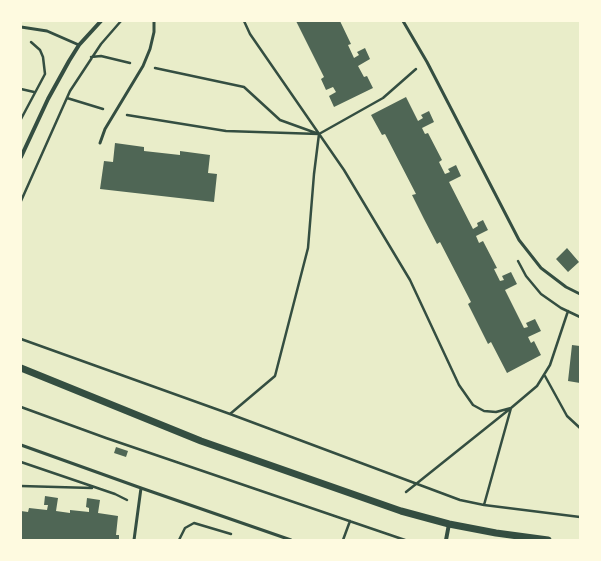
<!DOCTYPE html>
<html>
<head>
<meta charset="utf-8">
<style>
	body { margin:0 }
	#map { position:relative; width:601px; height:561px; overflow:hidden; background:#e9edc9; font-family:"IBM Plex Sans",sans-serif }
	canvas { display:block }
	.frame { position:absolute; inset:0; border:22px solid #fefae0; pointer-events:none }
</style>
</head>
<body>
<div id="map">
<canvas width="601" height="561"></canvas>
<div class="frame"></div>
</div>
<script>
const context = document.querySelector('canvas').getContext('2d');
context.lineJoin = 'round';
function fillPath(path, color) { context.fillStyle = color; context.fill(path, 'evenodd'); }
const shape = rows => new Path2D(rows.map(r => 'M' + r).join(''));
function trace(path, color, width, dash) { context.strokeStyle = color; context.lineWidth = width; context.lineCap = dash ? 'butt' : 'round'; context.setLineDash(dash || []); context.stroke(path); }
fillPath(shape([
	[296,21,340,21,351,44,348,45,354,58,359,55,357,52,365,48,370,59,358,66,364,77,367,76,373,88,334,107,329,96,336,92,333,87,326,90,321,79,324,77],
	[406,97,418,121,423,118,421,115,429,111,434,122,422,128,425,134,428,133,442,160,439,162,445,174,450,172,448,169,456,165,461,176,449,182,473,229,478,226,477,223,483,220,488,230,476,236,479,243,483,241,497,268,494,269,500,281,504,280,502,276,511,272,517,284,505,290,524,328,528,327,526,323,535,319,541,331,528,337,531,343,534,341,541,355,507,373,491,342,488,344,468,304,471,302,440,242,437,244,424,219,412,195,416,194,385,134,382,135,371,115],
	[115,143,144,147,144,151,180,155,180,151,210,155,208,173,217,174,214,202,100,189,104,161,113,162],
	[567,248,579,262,568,272,556,259],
	[572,345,580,346,580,383,568,381],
	[116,447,128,451,126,457,114,453],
	[45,496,58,498,56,511,70,513,70,510,89,512,89,508,86,507,87,498,100,500,98,513,118,516,116,535,119,535,119,540,21,540,21,511,28,512,29,508,47,510,48,505,44,505]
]), '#4f6655');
trace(shape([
	[244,21,250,34,344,170,410,280,459,385,473,405,484,411,496,412,511,408,537,386,550,365,568,311],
	[91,57,101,56,130,63],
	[155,68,244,87,280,120,316,133],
	[21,89,34,92],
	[67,98,103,109],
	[127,115,226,131,319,134,383,98,416,69],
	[21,119,45,74,43,57,40,50,31,42],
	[21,201,70,91,101,44,121,21],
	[518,261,526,276,541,294,561,308,580,317],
	[21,339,230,414,460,500,484,505,580,517],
	[545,376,567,416,580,428],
	[21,407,106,438,405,540],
	[230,414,275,376,308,248,314,174,319,134],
	[21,462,115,494,127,500],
	[21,486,92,488],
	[406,492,511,408,484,505],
	[179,540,185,528,194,523,231,534],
	[343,540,350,521]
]), '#344e41', 2.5);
trace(shape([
	[403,21,427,62,519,240,541,268,566,287,580,294],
	[21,27,47,31,79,45],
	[100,143,105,129,143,66,150,49,154,32,154,21],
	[21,445,141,488,291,540],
	[134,540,141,488]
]), '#344e41', 3);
trace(shape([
	[21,157,48,99,69,61,79,45,101,21],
	[446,540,449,524]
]), '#344e41', 4);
trace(shape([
	[21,368,201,441,401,511,449,524,496,533,548,540]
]), '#344e41', 7);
</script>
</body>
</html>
